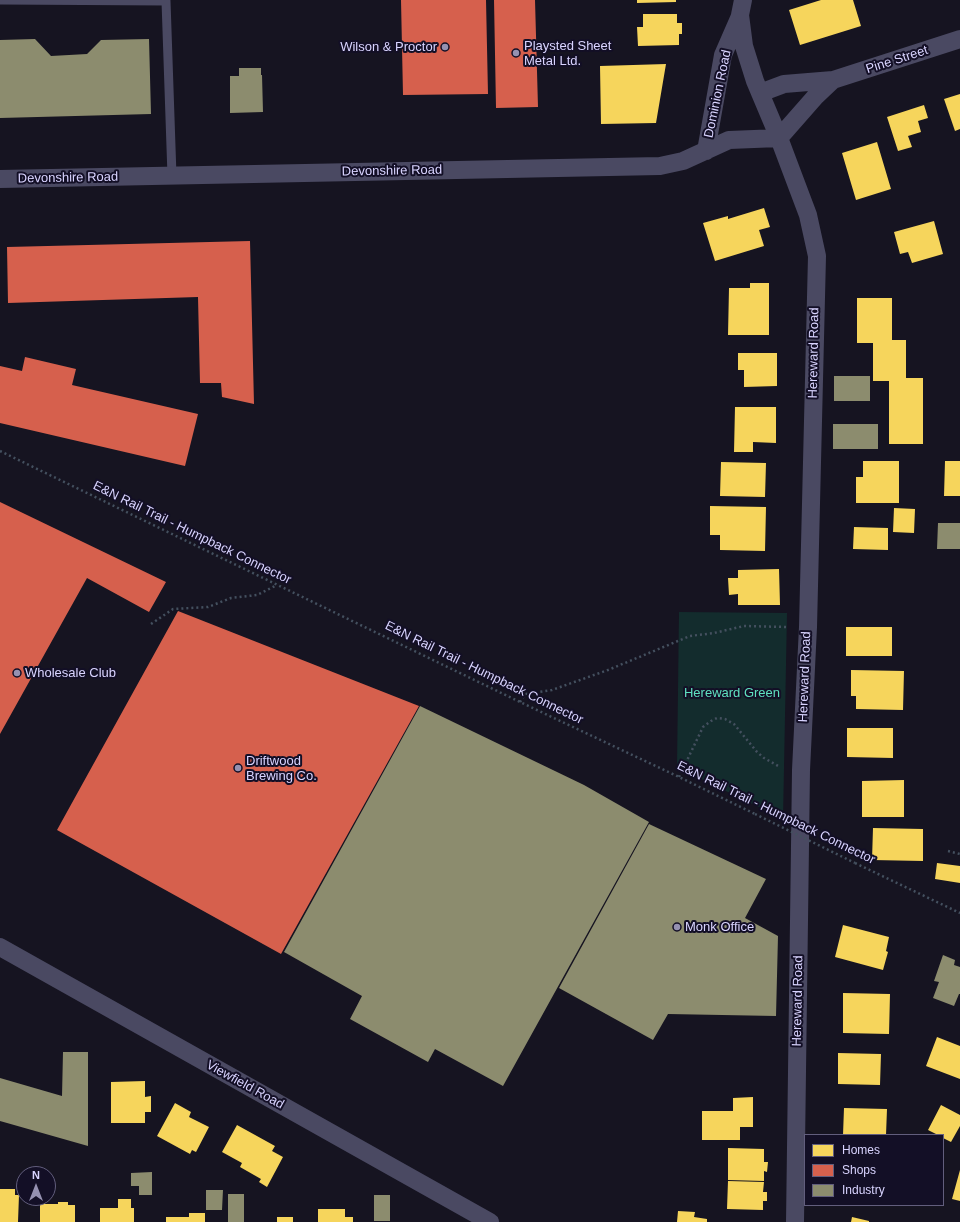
<!DOCTYPE html>
<html>
<head>
<meta charset="utf-8">
<style>
	body { margin:0 }
	#map { position:relative; width:960px; height:1222px; overflow:hidden; background:#161421; font-family:Arial,sans-serif }
	canvas { display:block }
	.legend { position:absolute; left:804px; top:1134px; width:140px; height:72px; box-sizing:border-box; background:#130f26; border:1px solid #625e7d; margin:0; padding:5px 7px; list-style:none; font-size:12px; color:#d9d4ff }
	.legend li { display:flex; align-items:center; gap:8px; height:20px }
	.legend b { width:20px; border:1px solid #625e7d }
	.north { position:absolute; left:16px; top:1166px; width:40px; height:40px; box-sizing:border-box; background:#130f26; border:1px solid #625e7d; border-radius:50%; rotate:0deg; font-size:11px; font-weight:700; line-height:16px; text-align:center; color:#d9d4ff }
	.north::after { content:''; display:block; margin:auto; width:14px; height:18px; background:#9591b1; clip-path:polygon(50% 0,100% 100%,50% 72%,0 100%) }
</style>
</head>
<body>
<div id="map">
<canvas width="960" height="1222"></canvas>
<ul class="legend">
<li><b style="height:11px;background:#f6d55c"></b>Homes</li>
<li><b style="height:11px;background:#d6604d"></b>Shops</li>
<li><b style="height:11px;background:#8c8c6e"></b>Industry</li>
</ul>
<div class="north">N</div>
</div>
<script>
const context = document.querySelector('canvas').getContext('2d');
context.lineJoin = 'round';
function fillPath(path, color) { context.fillStyle = color; context.fill(path, 'evenodd'); }
const shape = rows => new Path2D(rows.map(r => 'M' + r).join(''));
function trace(path, color, width, dash) { context.strokeStyle = color; context.lineWidth = width; context.lineCap = dash ? 'butt' : 'round'; context.setLineDash(dash || []); context.stroke(path); }
function drawText(font, color, halo, rows, align = 'center') {
  context.font = font + ' Arial,sans-serif'; context.lineWidth = 4; context.setLineDash([]); context.textBaseline = 'middle'; context.strokeStyle = halo; context.fillStyle = color; for (const [text, x, y, turn = 0] of rows) {
    context.save(); context.translate(x, y); context.rotate((+turn || 0) * Math.PI / 180); context.textAlign = isNaN(turn) ? turn : align; if (halo) context.strokeText(text, 0, 0); context.fillText(text, 0, 0); context.restore();
  }
}
fillPath(shape([
	[679,612,787,613,783,819,677,767]
]), '#132c2d');
fillPath(shape([
	[637,0,676,0,676,2,637,3],
	[821,0,853,0,861,26,800,45,789,10],
	[643,14,677,14,677,23,682,23,682,34,679,34,679,45,638,46,637,27,643,27],
	[666,64,656,123,601,124,600,66],
	[960,94,960,129,955,131,944,99],
	[924,105,928,118,918,121,921,132,908,136,912,147,898,151,887,117],
	[877,142,891,189,856,200,842,153],
	[764,208,770,227,759,230,764,246,715,261,703,223,728,216,728,219],
	[934,221,943,254,912,263,908,252,900,254,894,232],
	[750,283,769,283,769,335,728,335,729,288,750,288],
	[857,298,892,298,892,340,906,340,906,378,923,378,923,444,889,444,889,381,873,381,873,343,857,343],
	[738,353,777,353,777,386,744,387,744,370,738,370],
	[735,407,776,407,776,443,753,442,753,452,734,452],
	[863,461,899,461,899,503,856,503,856,477,863,477],
	[945,461,960,461,960,496,944,496],
	[721,462,766,463,765,497,720,496],
	[710,506,766,507,765,551,720,550,720,535,710,535],
	[894,508,915,509,914,533,893,532],
	[854,527,888,528,888,550,853,549],
	[779,569,780,605,738,605,738,594,729,595,728,578,738,578,738,570],
	[846,627,892,627,892,656,846,656],
	[851,670,904,671,903,710,856,709,856,696,851,696],
	[847,728,893,728,893,758,847,757],
	[904,780,904,817,862,817,862,781],
	[873,828,923,829,923,861,872,860],
	[937,863,960,866,960,883,935,879],
	[843,925,889,937,886,951,888,952,883,970,835,957],
	[843,993,890,994,889,1034,843,1033],
	[937,1037,960,1046,960,1079,926,1066],
	[838,1053,881,1054,880,1085,838,1084],
	[145,1081,145,1097,151,1096,151,1112,145,1112,145,1123,111,1123,111,1082],
	[753,1097,753,1127,740,1127,740,1140,702,1140,702,1111,733,1111,733,1098],
	[175,1103,191,1112,189,1117,209,1127,196,1152,192,1150,190,1154,157,1136],
	[941,1105,960,1115,960,1126,951,1142,943,1138,943,1135,938,1135,928,1130],
	[844,1108,887,1109,886,1135,843,1135],
	[237,1125,275,1146,272,1151,283,1157,267,1187,259,1182,261,1179,240,1167,242,1163,222,1152],
	[728,1148,764,1149,764,1162,768,1162,767,1172,764,1171,764,1181,728,1180],
	[960,1170,960,1201,952,1199],
	[728,1181,764,1182,763,1192,767,1192,767,1201,763,1201,763,1210,727,1209],
	[0,1189,15,1189,15,1195,19,1195,18,1222,0,1222],
	[118,1199,131,1199,131,1208,134,1208,134,1222,100,1222,100,1208,118,1208],
	[58,1202,68,1202,68,1205,75,1205,75,1222,40,1222,40,1204,58,1204],
	[318,1209,345,1209,345,1217,353,1217,353,1222,318,1222],
	[678,1211,695,1212,694,1217,707,1219,707,1222,677,1222],
	[189,1213,205,1213,205,1222,166,1222,166,1217,189,1217],
	[277,1217,293,1217,293,1222,277,1222],
	[852,1217,869,1221,869,1222,851,1222]
]), '#f6d55c');
fillPath(shape([
	[401,0,486,0,488,94,403,95],
	[494,0,535,0,538,107,496,108],
	[250,241,254,404,222,397,221,383,200,383,198,297,8,303,7,247],
	[25,357,76,369,72,385,198,414,185,466,0,423,0,366,22,371],
	[0,502,166,582,149,612,87,578,0,734],
	[178,611,419,706,281,954,57,830]
]), '#d6604d');
fillPath(shape([
	[35,39,51,56,87,54,101,40,149,39,151,114,0,118,0,40],
	[239,68,261,68,261,75,262,75,263,112,230,113,230,76,239,76],
	[834,376,870,376,870,401,834,401],
	[833,424,878,424,878,449,833,449],
	[938,523,960,523,960,549,937,549],
	[420,706,584,785,649,822,503,1086,435,1049,428,1062,350,1019,362,996,284,952],
	[649,824,766,879,745,918,778,936,776,1016,668,1014,653,1040,559,988],
	[943,955,955,960,954,965,960,967,960,994,959,994,954,1006,933,998,939,982,934,981],
	[63,1052,88,1052,88,1146,0,1121,0,1078,62,1096],
	[152,1172,152,1195,139,1195,139,1186,131,1186,131,1173],
	[206,1190,223,1190,222,1210,206,1210],
	[228,1194,244,1194,244,1222,228,1222],
	[374,1195,390,1195,390,1221,374,1221]
]), '#8c8c6e');
trace(shape([
	[0,451,520,702,679,777,755,814],
	[151,624,173,609,208,607,231,598,257,595,277,585],
	[520,702,525,694,552,690,608,670,690,636,714,633,744,626,787,627],
	[679,777,703,727,711,721,717,718,725,719,734,724,757,752,764,758,780,767],
	[948,851,960,854],
	[855,863,960,913]
]), '#44505f', 2.5, [2, 3]);
trace(shape([
	[0,0,166,1,172,176]
]), '#4a4962', 9);
trace(shape([
	[743,0,740,15,744,46,755,81,779,138,808,215,817,256,808,627,801,770,795,1222],
	[760,93,784,84,833,80,960,39],
	[779,138,815,97,833,80],
	[706,151,723,55,740,16],
	[0,179,660,166,683,161,729,140,779,138],
	[0,947,490,1222]
]), '#4a4962', 18);
trace(shape([
	[755,814,855,863]
]), '#44505f', 2.5, [2, 3]);
for (const [x, y, r, color] of [
	[445,47,4,"#9591b1"],
	[516,53,4,"#9591b1"],
	[17,673,4,"#9591b1"],
	[238,768,4,"#9591b1"],
	[677,927,4,"#9591b1"]
]) { const dot = new Path2D(); dot.arc(x, y, r, 0, 2 * Math.PI); context.fillStyle = color; context.fill(dot); trace(dot, '#130f26', 1.5); }
drawText('13px', '#d9d4ff', '#130f26', [
	["Playsted Sheet",524,46],
	["Metal Ltd.",524,61],
	["Wilson & Proctor",437,47,"right"],
	["Wholesale Club",25,673],
	["Driftwood",246,761],
	["Brewing Co.",246,776],
	["Monk Office",685,927]
], 'left');
drawText('13px', '#d9d4ff', '#130f26', [
	["Pine Street",897,60,-18],
	["Dominion Road",718,94,-78],
	["Devonshire Road",392,171,-1],
	["Devonshire Road",68,178,-1],
	["Hereward Road",814,353,-89],
	["E&N Rail Trail - Humpback Connector",192,533,26],
	["E&N Rail Trail - Humpback Connector",484,673,26],
	["Hereward Road",805,677,-88],
	["E&N Rail Trail - Humpback Connector",776,813,26],
	["Hereward Road",798,1001,-89],
	["Viewfield Road",245,1085,29]
]);
drawText('13px', '#5fe0c0', '#130f26', [
	["Hereward Green",732,693]
]);
</script>
</body>
</html>
